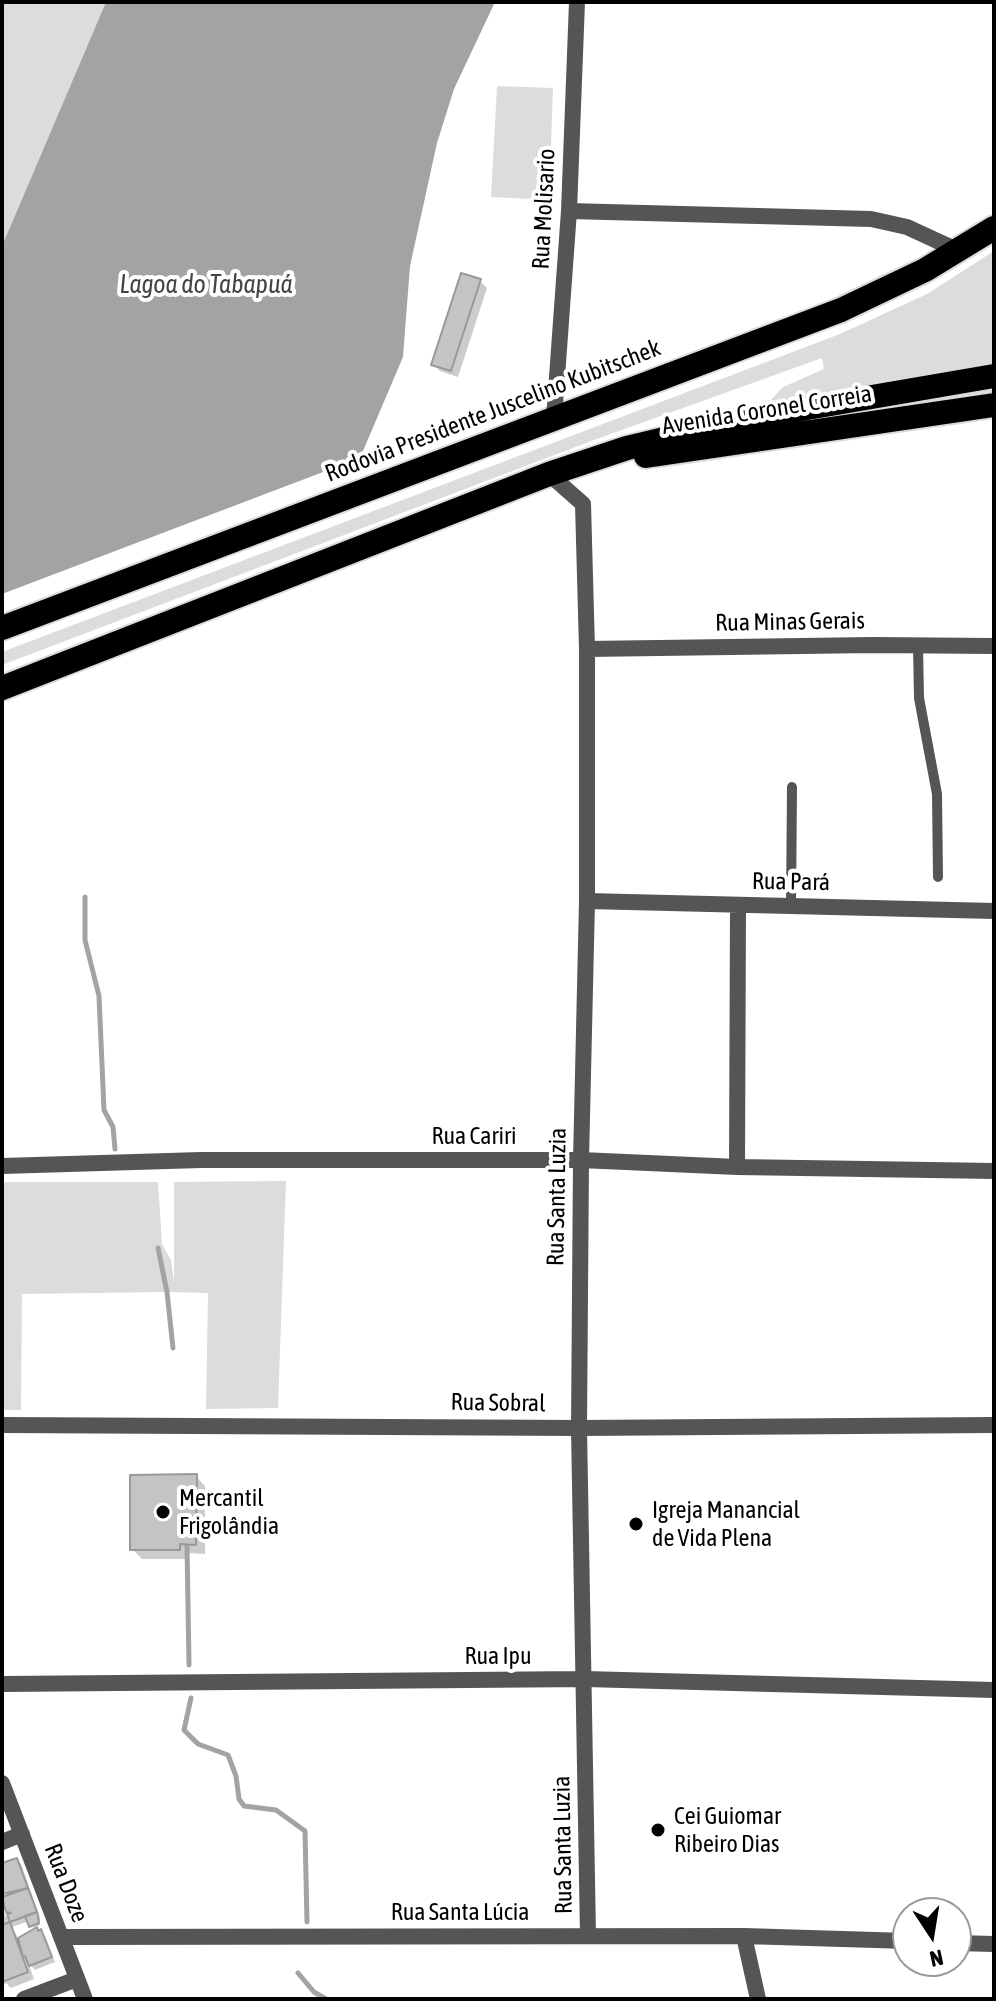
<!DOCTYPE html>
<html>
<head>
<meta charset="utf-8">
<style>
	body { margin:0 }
	#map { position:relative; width:996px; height:2001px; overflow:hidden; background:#fff; font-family:"Asap Condensed",sans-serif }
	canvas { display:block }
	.frame { position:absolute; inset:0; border:4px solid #000; pointer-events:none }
	.north { position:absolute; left:892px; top:1897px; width:80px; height:80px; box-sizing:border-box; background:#fff; border:2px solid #999; border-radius:50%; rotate:168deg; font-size:22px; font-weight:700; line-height:32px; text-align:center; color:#000 }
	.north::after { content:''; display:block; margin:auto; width:28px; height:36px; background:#000; clip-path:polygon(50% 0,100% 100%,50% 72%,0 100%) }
</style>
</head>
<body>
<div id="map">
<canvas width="996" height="2001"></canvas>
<div class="frame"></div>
<div class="north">N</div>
</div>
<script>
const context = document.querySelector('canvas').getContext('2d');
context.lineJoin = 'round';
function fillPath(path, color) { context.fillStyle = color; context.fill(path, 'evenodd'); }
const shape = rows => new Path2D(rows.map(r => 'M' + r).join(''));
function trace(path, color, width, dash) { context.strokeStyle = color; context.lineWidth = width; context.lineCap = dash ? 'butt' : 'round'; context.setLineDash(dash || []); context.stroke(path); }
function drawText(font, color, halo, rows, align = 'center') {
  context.font = font + ' "Asap Condensed",sans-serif'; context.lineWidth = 8; context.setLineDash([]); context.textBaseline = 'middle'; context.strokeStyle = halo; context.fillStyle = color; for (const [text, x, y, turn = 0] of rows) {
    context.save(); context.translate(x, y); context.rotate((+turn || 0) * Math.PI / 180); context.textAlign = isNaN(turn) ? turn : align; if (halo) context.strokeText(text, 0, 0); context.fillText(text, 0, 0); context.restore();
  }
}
fillPath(shape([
	[2,2,106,2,2,246],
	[497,86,553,88,549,200,491,197],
	[994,251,994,367,767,404,783,387,824,369,822,358,594,440,2,665,2,652,840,334,927,294],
	[994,389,994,396,752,431,841,412],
	[286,1181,278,1408,206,1409,208,1293,167,1292,22,1294,21,1410,2,1410,2,1182,158,1182,162,1244,171,1260,174,1282,174,1182]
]), '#dcdcdc');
fillPath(shape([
	[106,2,495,2,454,89,437,143,410,266,403,357,360,458,2,594,2,246]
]), '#a3a3a3');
fillPath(shape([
	[480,281,487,288,458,377,440,371,433,364],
	[196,1476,205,1486,205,1554,188,1553,189,1559,142,1559,132,1549],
	[16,1860,21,1864,40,1917,40,1925,34,1927,45,1936,55,1962,35,1970,28,1962,34,1979,11,1988,6,1983,2,1985,2,1899,15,1895,13,1888,2,1892,2,1865],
	[12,1908,13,1914,6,1917,4,1911],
	[29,1921,35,1930,19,1940,12,1927]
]), '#0003');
trace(shape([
	[85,897,85,940,99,996,104,1110,113,1127,115,1149],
	[158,1248,167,1292,173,1348],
	[187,1545,189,1665],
	[191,1698,184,1730,198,1744,228,1755,236,1776,239,1799,244,1806,276,1810,305,1831,307,1922],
	[298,1973,314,1992,326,1999]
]), '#a3a3a3', 5);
const building = shape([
	[461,273,481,279,451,371,431,365,461,273],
	[197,1474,196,1545,180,1544,180,1550,130,1550,130,1475,197,1474],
	[17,1858,28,1888,2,1894,2,1863,17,1858],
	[28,1888,37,1912,10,1922,7,1914,11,1913,6,1912,2,1897,28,1888],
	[37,1912,39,1923,29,1927,25,1916,37,1912],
	[10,1922,28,1972,2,1982,2,1925,10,1922],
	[37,1927,38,1931,41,1929,52,1957,29,1966,25,1956,23,1957,18,1938,37,1927]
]);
fillPath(building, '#c4c4c4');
trace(building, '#999', 2);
const highway = shape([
	[646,456,994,405],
	[2,628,841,310,925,270,994,228],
	[2,688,549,474,627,448,761,416,994,376]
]);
trace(highway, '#dbdbdb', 28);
trace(shape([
	[918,645,919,698,937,794,938,877],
	[791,906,792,787]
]), '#555', 10);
trace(shape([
	[569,211,871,219,907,227,959,251],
	[554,418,569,211,577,2],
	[549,474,583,504,587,649,587,901,581,1160,579,1428,588,1936],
	[587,649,873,645,994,646],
	[587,901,994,911],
	[2,1166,201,1160,581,1160,737,1167,994,1171],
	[737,1167,738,905],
	[2,1425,579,1428,994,1425],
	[2,1684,585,1679,994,1690],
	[2,1783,85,1999],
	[2,1842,22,1834],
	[744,1936,758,1999],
	[61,1937,744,1936,908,1941],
	[956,1943,994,1944],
	[24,1999,77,1979]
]), '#555', 16);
trace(highway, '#000', 24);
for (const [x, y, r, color] of [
	[163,1512,8,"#000"],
	[636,1524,8,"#000"],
	[658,1830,8,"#000"]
]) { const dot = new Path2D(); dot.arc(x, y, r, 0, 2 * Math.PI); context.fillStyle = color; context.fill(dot); trace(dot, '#fff', 3); }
drawText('24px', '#000', '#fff', [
	["Rua Molisario",544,209,-87],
	["Avenida Coronel Correia",767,410,-9],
	["Rodovia Presidente Juscelino Kubitschek",493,411,-21],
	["Rua Minas Gerais",790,622,-1],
	["Rua Pará",791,882,1],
	["Rua Cariri",474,1136],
	["Rua Santa Luzia",557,1197,-89],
	["Rua Sobral",498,1403,1],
	["Rua Ipu",498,1656],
	["Rua Santa Luzia",563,1845,-91],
	["Rua Doze",66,1883,69],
	["Rua Santa Lúcia",460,1912]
]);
drawText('24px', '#000', '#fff', [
	["Mercantil",179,1498],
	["Frigolândia",179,1526],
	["Igreja Manancial",652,1510],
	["de Vida Plena",652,1538],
	["Cei Guiomar",674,1816],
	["Ribeiro Dias",674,1844]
], 'left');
drawText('italic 26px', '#444', '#fff', [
	["Lagoa do Tabapuá",206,285]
]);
</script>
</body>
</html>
